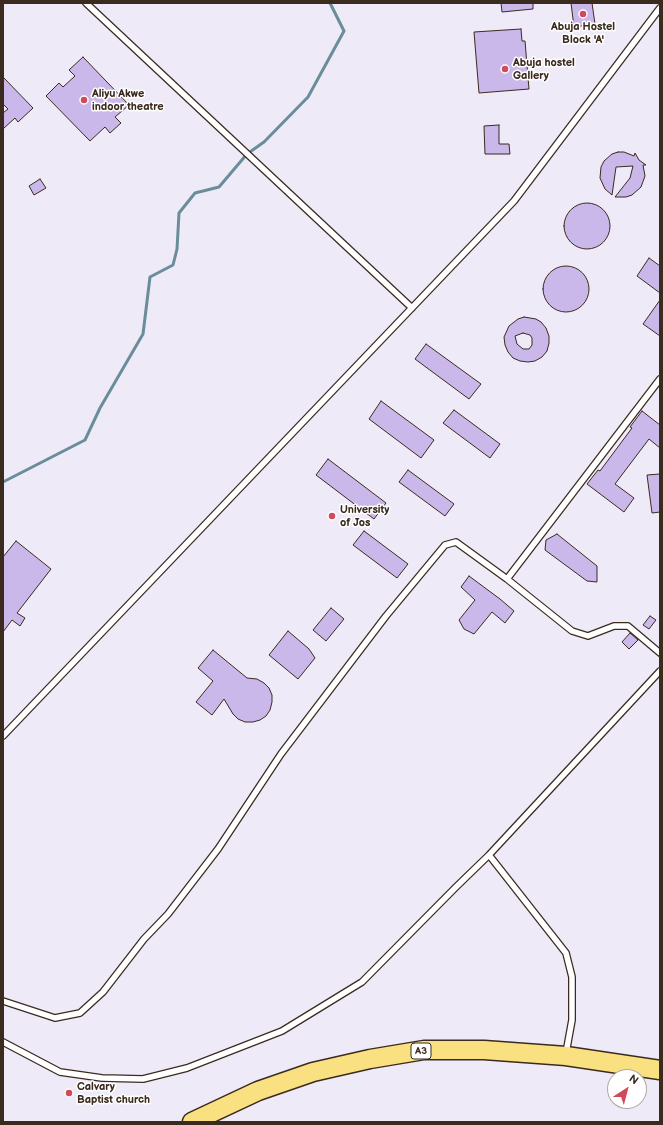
<!DOCTYPE html>
<html>
<head>
<meta charset="utf-8">
<style>
	body { margin:0 }
	#map { position:relative; width:663px; height:1125px; overflow:hidden; background:#efeaf8; font-family:"Balsamiq Sans",sans-serif }
	canvas { display:block }
	.frame { position:absolute; inset:0; border:4px solid #3b2a1e; pointer-events:none }
	.north { position:absolute; left:607px; top:1069px; width:40px; height:40px; box-sizing:border-box; background:#fff; border:1px solid #b1aaa5; border-radius:50%; rotate:36deg; font-size:11px; font-weight:700; line-height:16px; text-align:center; color:#3b2a1e }
	.north::after { content:''; display:block; margin:auto; width:14px; height:18px; background:#d1495b; clip-path:polygon(50% 0,100% 100%,50% 72%,0 100%) }
</style>
</head>
<body>
<div id="map">
<canvas width="663" height="1125"></canvas>
<div class="frame"></div>
<div class="north">N</div>
</div>
<script>
const context = document.querySelector('canvas').getContext('2d');
context.lineJoin = 'round';
const shape = rows => new Path2D(rows.map(r => 'M' + r).join(''));
function trace(path, color, width, dash) { context.strokeStyle = color; context.lineWidth = width; context.lineCap = dash ? 'butt' : 'round'; context.setLineDash(dash || []); context.stroke(path); }
function fillPath(path, color) { context.fillStyle = color; context.fill(path, 'evenodd'); }
function drawText(font, color, halo, rows, align = 'center') {
  context.font = font + ' "Balsamiq Sans",sans-serif'; context.lineWidth = 3; context.setLineDash([]); context.textBaseline = 'middle'; context.strokeStyle = halo; context.fillStyle = color; for (const [text, x, y, turn = 0] of rows) {
    context.save(); context.translate(x, y); context.rotate((+turn || 0) * Math.PI / 180); context.textAlign = isNaN(turn) ? turn : align; if (halo) context.strokeText(text, 0, 0); context.fillText(text, 0, 0); context.restore();
  }
}
trace(shape([
	[3,482,85,440,100,408,143,334,150,277,173,265,177,249,179,213,195,193,219,187,247,154,264,142,308,97,344,31,330,3]
]), '#6a8d9a', 3);
const building = shape([
	[501,3,533,3,533,9,502,12,501,3],
	[571,3,592,3,595,24,574,27,571,3],
	[521,29,522,41,525,41,529,89,479,93,474,32,521,29],
	[83,57,129,105,115,117,121,123,110,133,105,127,90,141,46,96,59,83,63,87,75,76,69,70,83,57],
	[3,77,33,108,18,122,15,118,3,129,3,113,8,109,3,104,3,77],
	[499,125,499,144,509,144,510,154,485,154,484,126,499,125],
	[618,152,624,152,634,156,635,153,639,160,646,165,643,165,645,176,641,187,632,195,626,197,615,197,630,178,633,166,616,167,612,195,605,189,600,178,601,167,604,161,612,154,618,152],
	[40,179,46,188,34,195,29,186,40,179],
	'564 226a23 23 0 1 1 46 0a23 23 0 1 1-46 0Z',
	[649,258,660,266,660,293,637,276,649,258],
	'543 289a23 23 0 1 1 46 0a23 23 0 1 1-46 0Z',
	[660,300,660,336,643,324,660,300],
	[524,317,536,319,541,322,546,328,549,336,549,343,547,351,542,357,535,361,528,362,520,361,513,358,508,352,505,345,504,337,509,326,518,319,524,317],
	[523,333,530,335,532,338,532,345,529,349,523,349,517,344,515,336,523,333],
	[426,344,481,384,469,399,415,359,426,344],
	[381,401,434,440,421,458,369,419,381,401],
	[454,410,500,444,490,458,443,423,454,410],
	[642,411,660,425,660,448,649,439,615,484,634,498,624,512,587,484,598,470,600,471,632,428,630,427,642,411],
	[328,459,386,503,374,519,316,475,328,459],
	[408,470,454,504,445,516,399,482,408,470],
	[660,474,660,512,652,513,647,475,660,474],
	[364,531,408,564,397,578,353,545,364,531],
	[557,534,597,566,597,582,587,581,545,550,546,540,557,534],
	[16,541,51,569,17,613,25,618,20,626,12,620,3,632,3,557,16,541],
	[469,576,500,599,514,611,505,623,492,612,474,634,464,629,459,620,475,600,461,587,469,576],
	[331,608,344,619,326,641,313,630,331,608],
	[650,616,656,620,649,629,643,625,650,616],
	[288,631,309,649,315,658,298,679,269,655,288,631],
	[630,633,638,640,629,649,622,642,630,633],
	[213,650,247,678,257,679,264,683,269,688,272,695,272,702,270,710,266,716,260,720,253,722,245,722,238,719,233,714,224,699,212,715,196,702,213,681,198,668,213,650]
]);
fillPath(building, '#c9b8e9');
trace(building, '#3b2a1e', 1);
const service = shape([
	[86,3,412,308],
	[507,579,660,379],
	[3,736,514,201,660,8],
	[489,855,566,953,572,977,572,1020,566,1053],
	[3,1001,55,1018,80,1013,103,992,144,939,168,914,218,849,281,754,386,616,445,545,456,542,507,579,572,631,588,636,614,626,628,626,660,653],
	[3,1042,60,1072,102,1078,143,1079,187,1068,282,1031,362,982,456,887,489,855,660,671]
]);
const trunk = shape([
	[192,1122,258,1091,313,1072,370,1059,424,1050,484,1050,566,1056,660,1070]
]);
trace(service, '#3b2a1e', 8);
trace(trunk, '#3b2a1e', 21);
trace(service, '#fff', 5.5);
trace(trunk, '#f9e181', 18);
for (const [x, y, r, color] of [
	[583,14,4,"#d1495b"],
	[505,69,4,"#d1495b"],
	[84,100,4,"#d1495b"],
	[332,516,4,"#d1495b"],
	[69,1093,4,"#d1495b"]
]) { const dot = new Path2D(); dot.arc(x, y, r, 0, 2 * Math.PI); context.fillStyle = color; context.fill(dot); trace(dot, '#fff', 1.5); }
for (const [x, y, w] of [
	[421,1051,20]
]) { const box = new Path2D(); box.roundRect(x - w / 2, y - 8, w, 16, 3); context.fillStyle = '#fff'; context.fill(box); trace(box, '#3b2a1e', 1); }
drawText('bold 10px', '#3b2a1e', null, [
	["A3",421,1051]
]);
drawText('bold 11px', '#3b2a1e', '#fff', [
	["Abuja Hostel",583,27,"center"],
	["Block 'A'",583,40,"center"],
	["Abuja hostel",513,63],
	["Gallery",513,76],
	["Aliyu Akwe",92,94],
	["indoor theatre",92,107],
	["University",340,510],
	["of Jos",340,523],
	["Calvary",77,1087],
	["Baptist church",77,1100]
], 'left');
</script>
</body>
</html>
